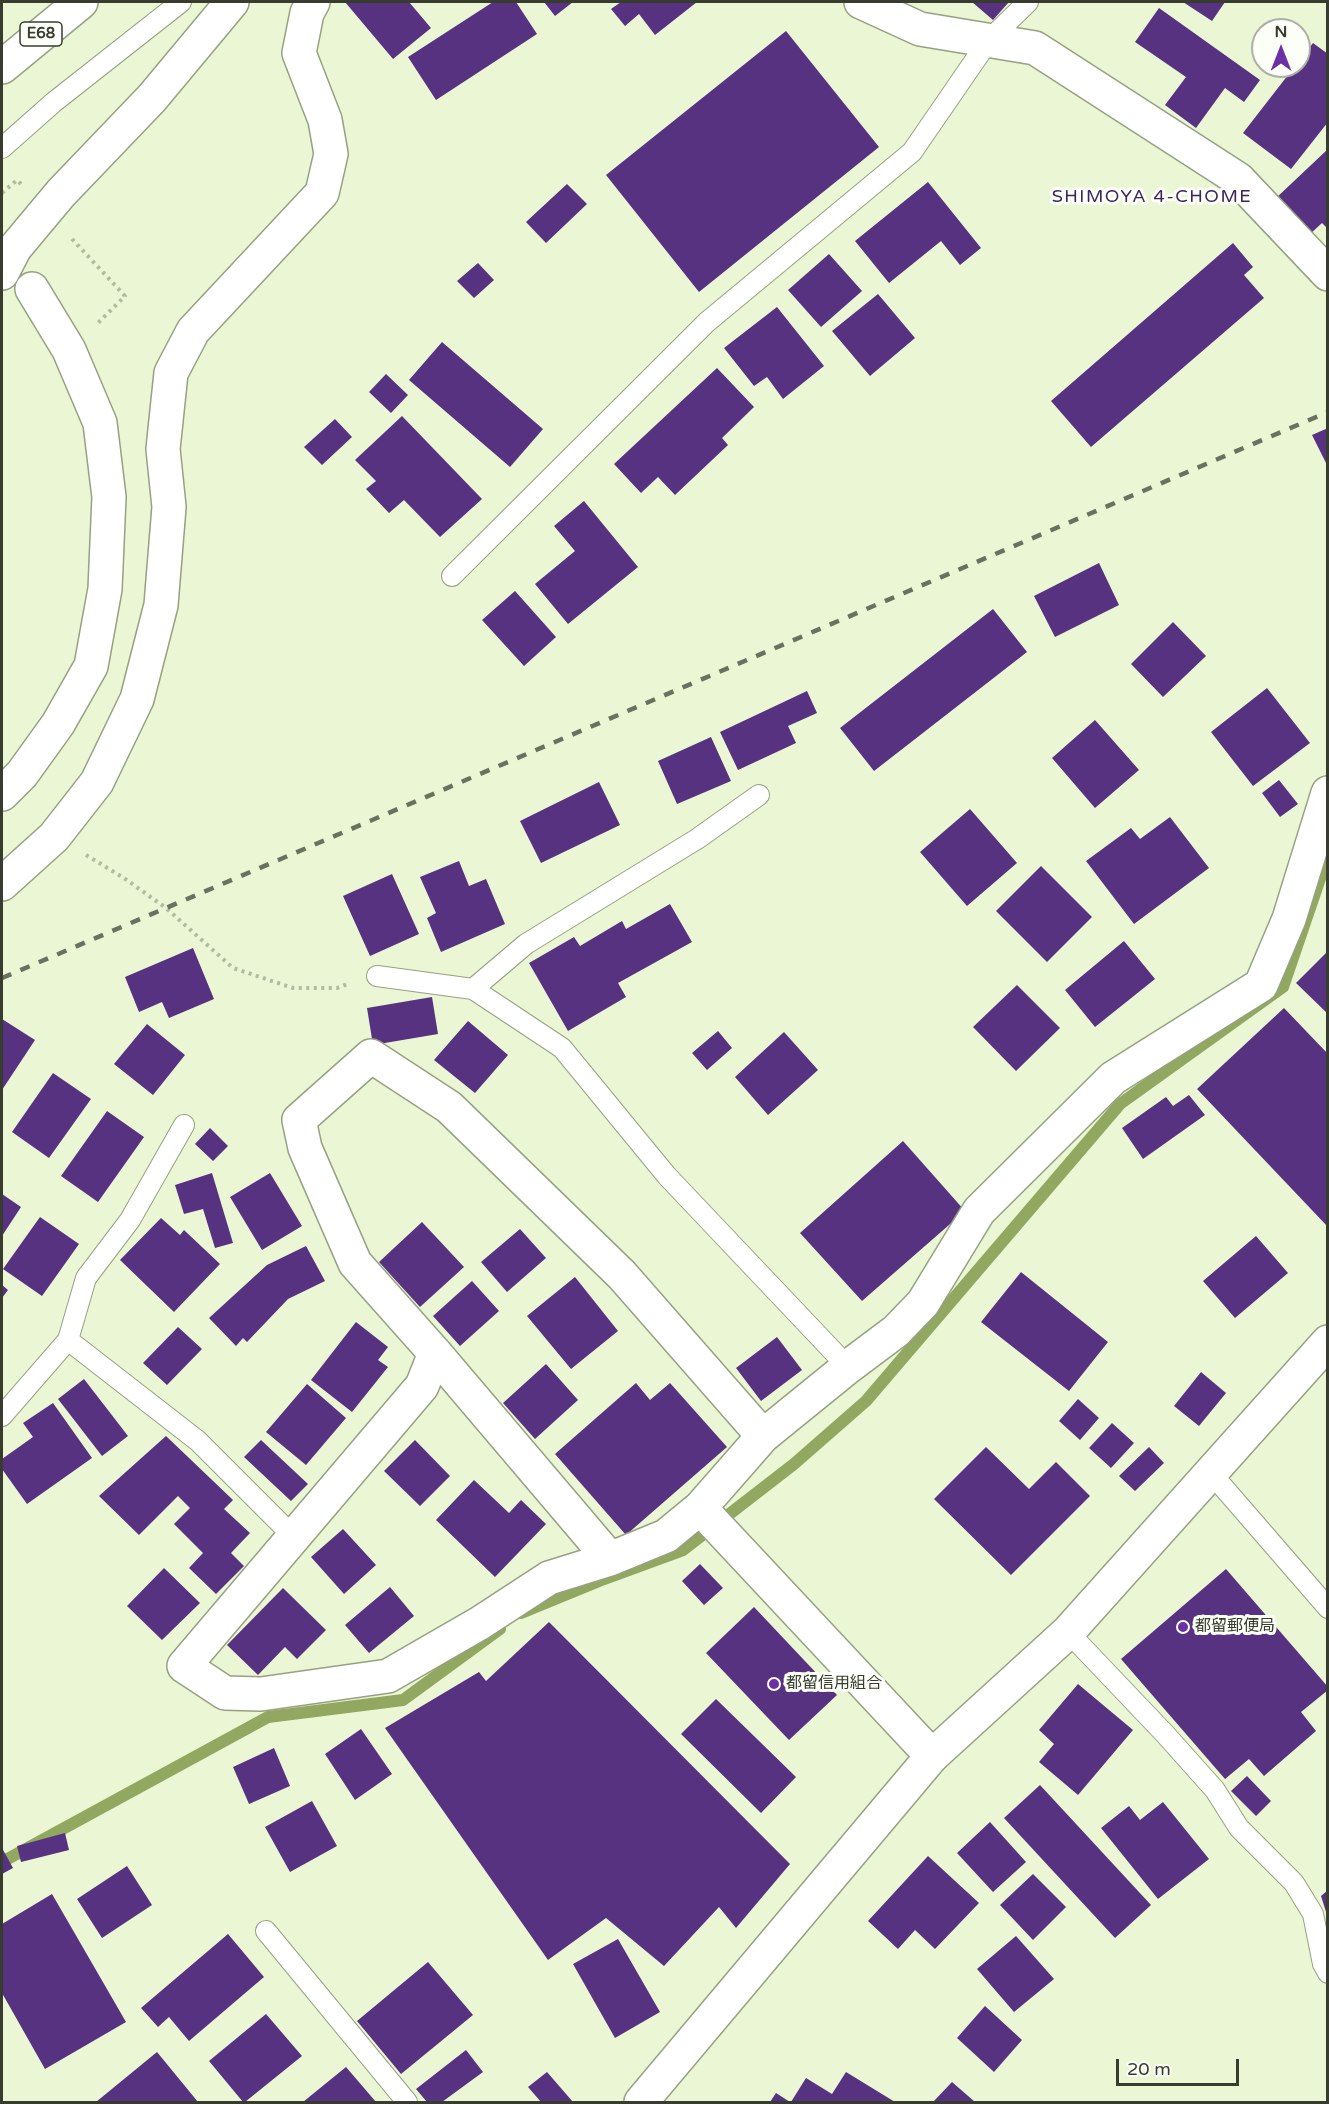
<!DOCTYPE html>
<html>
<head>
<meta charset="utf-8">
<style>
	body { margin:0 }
	#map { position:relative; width:1329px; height:2104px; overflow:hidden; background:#eaf6d4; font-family:"Varela Round",sans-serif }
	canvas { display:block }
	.frame { position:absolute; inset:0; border:3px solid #373c2f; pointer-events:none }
	.north { position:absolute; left:1251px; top:18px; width:60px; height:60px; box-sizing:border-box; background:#fcfef8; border:2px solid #adb0a8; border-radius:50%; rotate:0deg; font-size:16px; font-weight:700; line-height:24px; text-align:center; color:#373c2f }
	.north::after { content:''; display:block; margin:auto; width:21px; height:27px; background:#6b30a6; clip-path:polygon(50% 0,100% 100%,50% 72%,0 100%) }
	.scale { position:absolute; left:1116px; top:2059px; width:123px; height:27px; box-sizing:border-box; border:3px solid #373c2f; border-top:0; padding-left:8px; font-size:18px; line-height:21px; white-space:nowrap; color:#373c2f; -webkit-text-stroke:4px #fcfef8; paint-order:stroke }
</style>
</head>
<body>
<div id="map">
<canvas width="1329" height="2104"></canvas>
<div class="frame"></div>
<div class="north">N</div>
<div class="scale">20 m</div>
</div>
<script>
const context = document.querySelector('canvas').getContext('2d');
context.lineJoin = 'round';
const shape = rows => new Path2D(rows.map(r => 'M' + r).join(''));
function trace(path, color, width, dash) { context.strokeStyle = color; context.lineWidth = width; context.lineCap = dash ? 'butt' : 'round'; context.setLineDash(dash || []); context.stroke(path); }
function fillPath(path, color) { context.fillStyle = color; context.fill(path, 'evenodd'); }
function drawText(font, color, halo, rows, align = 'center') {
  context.font = font + ' "Varela Round","Noto Sans JP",sans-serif'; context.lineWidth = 6; context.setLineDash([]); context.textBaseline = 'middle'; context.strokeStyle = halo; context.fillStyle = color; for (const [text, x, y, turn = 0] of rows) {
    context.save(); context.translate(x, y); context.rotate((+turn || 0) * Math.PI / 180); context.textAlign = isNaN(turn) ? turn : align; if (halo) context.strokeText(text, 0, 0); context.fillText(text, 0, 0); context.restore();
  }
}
trace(shape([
	[521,1613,604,1579,683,1550,794,1464,866,1401,1120,1104,1283,987,1328,855],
	[2,1862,268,1717,403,1700,500,1629]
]), '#92a860', 12);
fillPath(shape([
	[345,2,409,2,431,28,393,59],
	[493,2,516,2,537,34,436,100,408,57],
	[544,2,573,2,555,16],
	[621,2,697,2,655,35,639,14,625,26,611,9],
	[972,2,1009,2,993,20],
	[1183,2,1225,2,1212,21],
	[1159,8,1260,80,1244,102,1225,88,1196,128,1165,105,1186,77,1135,42],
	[786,31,879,147,699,292,606,175],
	[1313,43,1328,54,1328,122,1291,169,1243,133,1295,66,1299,66,1299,61],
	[1328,149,1328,229,1322,223,1309,235,1275,199],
	[928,182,981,248,960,265,941,241,889,283,855,241],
	[567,184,587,204,546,243,526,222],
	[1233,243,1253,267,1244,275,1264,298,1091,447,1051,401],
	[829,254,862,291,821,327,788,290],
	[478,263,494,280,474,298,457,281],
	[878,294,915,338,870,376,832,331],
	[777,307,824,366,783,399,767,377,754,386,724,348],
	[442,342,543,429,510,467,409,380],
	[717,368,754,407,722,438,728,445,675,495,658,477,641,493,614,464],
	[386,374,408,395,391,413,369,392],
	[402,416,482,499,440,537,404,500,389,513,366,489,376,481,355,460],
	[335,419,352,437,322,465,304,447],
	[1328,428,1328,467,1312,435],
	[584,501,638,567,568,624,535,584,575,551,554,526],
	[1099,563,1119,605,1055,637,1034,596],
	[515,591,556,637,524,666,482,620],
	[993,609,1027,652,874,771,840,728],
	[1173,622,1206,656,1163,697,1131,664],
	[1267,688,1310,743,1253,786,1211,732],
	[807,691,817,713,788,726,796,743,738,770,720,732],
	[1095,720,1139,770,1095,808,1052,758],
	[711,737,731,781,677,804,658,761],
	[1279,780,1298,804,1280,817,1262,793],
	[599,782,620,825,541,863,520,821],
	[970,809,1017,863,967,906,920,852],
	[1170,817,1209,868,1134,924,1086,861,1131,828,1140,839],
	[459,861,469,886,486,879,505,924,441,952,427,918,436,913,420,877],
	[1041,866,1092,917,1047,962,996,911],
	[392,874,419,934,370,956,343,896],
	[670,904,692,942,618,983,626,997,568,1031,529,963,574,937,580,946,622,921,626,929],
	[1124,941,1155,979,1095,1027,1065,990],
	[193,948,214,999,169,1018,162,1002,139,1012,125,977],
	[1328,951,1328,1014,1296,983],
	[1017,985,1060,1028,1016,1071,973,1027],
	[432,997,438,1034,373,1045,367,1008],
	[1284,1008,1328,1054,1328,1227,1197,1089],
	[2,1019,35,1040,2,1090],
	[468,1021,508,1055,475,1093,434,1060],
	[147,1024,185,1055,153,1095,114,1064],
	[718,1031,732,1048,707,1070,692,1053],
	[784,1032,818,1070,768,1115,735,1077],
	[53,1073,91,1099,49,1158,12,1132],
	[1189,1095,1205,1115,1143,1159,1122,1128,1166,1097,1173,1106],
	[107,1111,144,1137,98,1202,61,1176],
	[210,1128,228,1146,213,1161,195,1144],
	[903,1141,965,1211,862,1301,800,1233],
	[212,1173,233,1243,215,1248,203,1209,184,1214,175,1185],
	[270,1173,302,1226,262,1250,230,1197],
	[2,1194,21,1207,2,1236],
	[40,1217,79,1244,42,1296,3,1269],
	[161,1218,180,1235,184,1230,220,1264,174,1312,120,1260],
	[422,1222,464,1267,420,1307,379,1262],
	[520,1229,546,1258,507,1292,481,1262],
	[1256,1236,1288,1273,1235,1318,1203,1281],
	[306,1246,325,1281,288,1299,247,1342,243,1338,236,1346,209,1318,267,1265],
	[1021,1272,1108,1342,1069,1391,981,1322],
	[575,1277,618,1331,571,1369,527,1316],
	[472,1281,499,1311,460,1346,433,1316],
	[2,1285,8,1290,2,1298],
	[356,1322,388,1347,378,1360,388,1367,352,1412,311,1380],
	[178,1327,202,1349,167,1385,143,1363],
	[777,1337,802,1370,761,1401,736,1368],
	[546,1364,578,1400,535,1439,503,1403],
	[1201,1372,1226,1393,1199,1426,1174,1406],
	[84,1379,128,1436,102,1456,58,1399],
	[636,1383,650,1400,670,1383,727,1447,626,1535,555,1454],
	[307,1384,346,1418,306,1465,266,1432],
	[1078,1399,1099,1418,1080,1440,1059,1421],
	[53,1403,92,1458,27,1504,2,1469,2,1459,33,1437,23,1423],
	[1112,1423,1134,1443,1111,1468,1089,1448],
	[166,1436,233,1500,224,1509,250,1533,231,1553,244,1566,216,1594,189,1568,203,1553,174,1524,190,1508,178,1496,139,1535,99,1496],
	[261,1440,308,1484,291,1501,244,1457],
	[415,1440,450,1476,420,1506,384,1471],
	[986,1447,1029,1489,1056,1462,1090,1496,1011,1575,934,1499],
	[1149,1447,1164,1463,1135,1491,1119,1476],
	[474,1480,509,1513,521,1500,546,1524,495,1577,436,1520],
	[343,1529,376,1565,344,1594,311,1557],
	[700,1564,723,1588,704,1605,682,1581],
	[164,1568,200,1603,162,1640,127,1606],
	[1226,1569,1328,1687,1328,1690,1301,1712,1316,1731,1264,1776,1249,1759,1225,1779,1121,1659],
	[390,1587,414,1616,369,1653,345,1625],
	[283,1588,326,1630,297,1659,285,1647,258,1675,227,1645],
	[754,1607,837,1695,789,1740,706,1653],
	[549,1622,790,1864,736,1928,719,1907,664,1966,606,1918,548,1960,385,1728,479,1672,486,1681],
	[1078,1684,1133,1730,1078,1795,1039,1762,1054,1744,1039,1730],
	[716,1699,796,1777,761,1813,681,1734],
	[361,1729,392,1774,355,1800,325,1754],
	[274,1748,290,1786,249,1804,233,1767],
	[1247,1776,1271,1801,1256,1816,1231,1791],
	[1040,1785,1151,1905,1115,1938,1004,1818],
	[312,1801,337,1846,290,1872,265,1827],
	[1163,1802,1209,1859,1158,1899,1101,1828,1129,1806,1140,1820],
	[990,1822,1026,1862,993,1892,957,1853],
	[65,1833,69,1850,21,1862,17,1846],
	[2,1848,13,1868,2,1874],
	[928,1856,979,1903,935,1949,915,1930,898,1949,868,1921],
	[127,1866,152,1905,102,1938,77,1899],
	[1033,1874,1066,1907,1033,1940,1000,1905],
	[1328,1890,1328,1915,1327,1915,1321,1896],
	[52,1894,126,2022,45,2069,2,1993,2,1924],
	[228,1934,264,1977,189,2041,169,2017,158,2027,141,2008],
	[1016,1936,1054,1979,1014,2012,977,1969],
	[618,1939,660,2012,615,2038,573,1964],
	[428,1962,473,2015,401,2074,357,2021],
	[985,2006,1022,2040,994,2072,957,2038],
	[266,2014,302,2056,245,2102,243,2102,209,2061],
	[466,2050,483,2072,442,2102,427,2102,416,2089],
	[157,2052,198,2102,96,2102],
	[346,2067,376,2102,303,2102],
	[547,2072,573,2102,541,2102,528,2087],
	[846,2072,895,2102,791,2102,806,2078,832,2094],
	[952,2082,975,2102,933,2102],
	[776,2093,790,2102,770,2102]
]), '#573280');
const lane = shape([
	[2,148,54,102,181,2],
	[452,576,707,322,912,152,989,40,1028,2],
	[377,976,473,989,562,1048,667,1176,848,1367],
	[473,989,526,944,697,839,759,795],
	[68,1340,198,1441,294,1537],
	[2,1416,68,1340,86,1278,130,1220,184,1125],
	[1211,1473,1328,1608],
	[1068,1632,1165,1734,1215,1790,1239,1828,1294,1883,1313,1914,1323,1964,1328,1973],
	[266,1931,407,2102]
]);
const street = shape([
	[861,2,920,29,1035,48,1238,179,1328,274],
	[435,1353,610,1559],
	[763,1436,622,1275,449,1107,371,1056,299,1120,305,1148,355,1263,435,1353,422,1386,184,1666,225,1693,261,1694,388,1676,480,1623,549,1578,610,1559,666,1536,700,1508,763,1436,848,1367,896,1331,923,1303,979,1211,1113,1078,1261,985,1289,919,1328,793],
	[700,1508,932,1756]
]);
const secondary = shape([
	[2,884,54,837,97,782,137,699,161,605,169,507,163,449,171,373,193,331,322,193,331,154,325,120,299,53,307,13,313,2],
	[641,2102,932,1756,1068,1632,1328,1342]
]);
const highway = shape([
	[2,67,81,2],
	[2,273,15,248,61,193,152,98,232,2],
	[2,794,22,774,58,724,91,666,105,589,109,497,100,423,69,350,32,289]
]);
trace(lane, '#96a182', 22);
trace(street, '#96a182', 36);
trace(secondary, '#96a182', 36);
trace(highway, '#96a182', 36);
trace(shape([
	[2,193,17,180,21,184],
	[72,239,125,296,98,323],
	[86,855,124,878,166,908,233,968,293,988,337,988,348,984]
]), '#b1bba0', 4, [3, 4.5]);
trace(lane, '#fff', 20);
trace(street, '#fff', 33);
trace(secondary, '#fff', 33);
trace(highway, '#fff', 33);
trace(shape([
	[2,978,1328,412]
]), '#6a715e', 4.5, [10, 10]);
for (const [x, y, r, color] of [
	[1183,1627,6,"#6b30a6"],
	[774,1684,6,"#6b30a6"]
]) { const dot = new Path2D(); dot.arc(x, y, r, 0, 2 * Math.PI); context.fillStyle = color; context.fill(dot); trace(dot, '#fcfef8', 2); }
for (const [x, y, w] of [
	[41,34,42]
]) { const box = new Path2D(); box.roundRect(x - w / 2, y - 12, w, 24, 4.5); context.fillStyle = '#fcfef8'; context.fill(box); trace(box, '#373c2f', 1.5); }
drawText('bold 15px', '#373c2f', null, [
	["E68",41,34]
]);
drawText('16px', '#373c2f', '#fcfef8', [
	["都留郵便局",1195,1627],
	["都留信用組合",786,1684]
], 'left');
context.letterSpacing = '1.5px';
drawText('18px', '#3d225c', '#fcfef8', [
	["SHIMOYA 4-CHOME",1152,197]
]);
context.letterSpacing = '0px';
</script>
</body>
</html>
